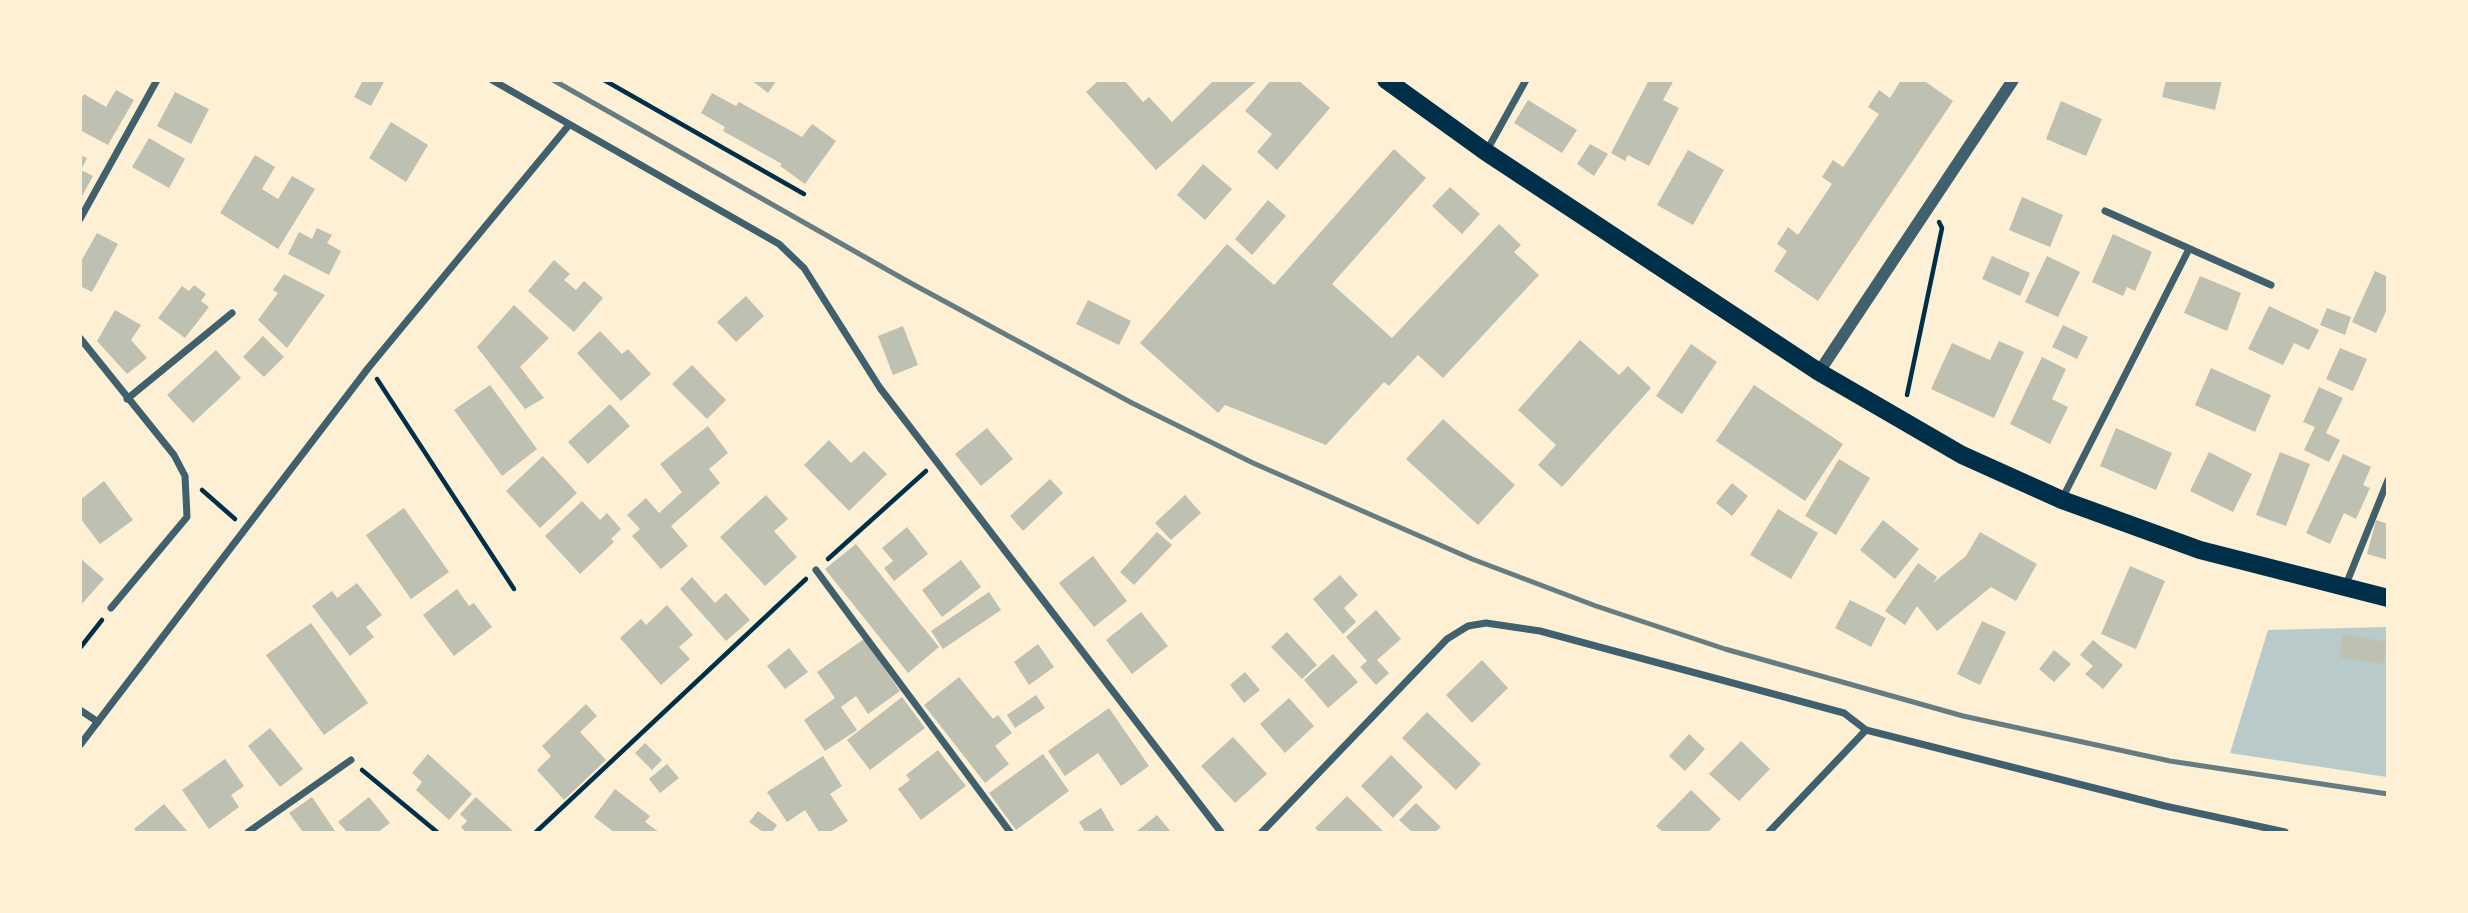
<!DOCTYPE html>
<html>
<head>
<meta charset="utf-8">
<style>
	body { margin:0 }
	#map { position:relative; width:2468px; height:913px; overflow:hidden; background:#fdf0d5; font-family:"Roboto Condensed",sans-serif }
	canvas { display:block }
	.frame { position:absolute; inset:0; border:82px solid #fdf0d5; pointer-events:none }
</style>
</head>
<body>
<div id="map">
<canvas width="2468" height="913"></canvas>
<div class="frame"></div>
</div>
<script>
const context = document.querySelector('canvas').getContext('2d');
context.lineJoin = 'round';
function fillPath(path, color) { context.fillStyle = color; context.fill(path, 'evenodd'); }
const shape = rows => new Path2D(rows.map(r => 'M' + r).join(''));
function trace(path, color, width, dash) { context.strokeStyle = color; context.lineWidth = width; context.lineCap = dash ? 'butt' : 'round'; context.setLineDash(dash || []); context.stroke(path); }
fillPath(shape([
	[2387,627,2387,777,2230,753,2268,630]
]), '#b9caca');
fillPath(shape([
	[363,80,385,80,371,106,354,97],
	[751,80,777,80,768,93],
	[1099,80,1124,80,1143,102,1149,97,1172,122,1214,80,1258,80,1156,170,1086,92],
	[1271,80,1298,80,1330,108,1277,170,1257,152,1272,134,1245,111],
	[1649,80,1674,80,1663,100,1679,108,1649,166,1628,155,1625,161,1611,153],
	[1901,80,1923,80,1953,101,1818,301,1774,271,1787,251,1777,244,1788,227,1798,235,1832,184,1822,177,1833,160,1843,167,1879,114,1868,107,1879,90,1890,98],
	[2166,80,2222,80,2215,110,2162,97],
	[116,90,134,100,108,145,80,130,80,101,84,94,106,107],
	[175,92,209,109,191,144,157,126],
	[712,93,736,106,739,102,802,137,812,124,836,141,805,184,780,166,782,164,723,131,725,127,701,113],
	[1528,100,1577,130,1562,153,1514,123],
	[2061,101,2102,119,2086,156,2046,139],
	[391,122,428,145,406,182,369,158],
	[149,138,185,159,169,188,132,167],
	[1590,144,1608,154,1594,176,1577,164],
	[1394,149,1426,178,1332,284,1392,338,1499,224,1521,245,1514,252,1539,275,1443,378,1418,355,1389,386,1384,382,1326,445,1225,405,1218,413,1140,343,1227,244,1274,285],
	[1688,150,1724,170,1693,225,1657,205],
	[80,155,87,158,81,170,93,176,80,200],
	[255,155,275,167,262,189,278,199,292,176,315,189,278,249,220,213],
	[1203,164,1232,189,1205,220,1177,195],
	[1450,187,1480,214,1462,234,1432,206],
	[2022,197,2063,215,2050,247,2009,230],
	[1268,200,1286,216,1252,255,1235,239],
	[317,228,332,235,327,243,341,251,329,275,288,254,299,232,312,239],
	[97,233,118,244,92,292,80,286,80,263],
	[2113,234,2152,252,2135,291,2127,287,2123,296,2092,282],
	[1992,256,2030,273,2020,296,1982,279],
	[2047,256,2080,272,2058,317,2025,302],
	[554,260,570,274,564,280,576,290,584,281,603,298,574,332,528,291],
	[2375,271,2388,277,2388,307,2376,333,2352,322],
	[284,274,325,295,287,348,258,320,278,293,273,290],
	[2200,276,2241,293,2227,331,2184,313],
	[194,285,206,294,201,301,209,307,185,338,158,318,182,286,189,291],
	[746,296,764,316,736,342,717,322],
	[1088,300,1131,321,1119,345,1076,324],
	[514,305,549,338,520,367,544,398,525,409,477,347],
	[2269,306,2319,330,2309,350,2294,343,2283,365,2248,349],
	[2327,308,2351,317,2345,335,2320,325],
	[115,310,141,325,131,340,147,358,127,374,97,341],
	[2063,325,2088,337,2077,359,2052,347],
	[903,326,918,365,893,375,878,336],
	[600,331,622,354,628,349,651,374,621,401,577,353],
	[263,336,284,357,264,377,243,357],
	[1580,340,1619,375,1628,366,1651,388,1562,487,1538,465,1556,445,1518,410],
	[1999,341,2024,352,1994,418,1931,389,1952,343,1990,360],
	[1691,344,1717,362,1682,414,1656,396],
	[2340,348,2367,359,2353,391,2326,379],
	[216,350,241,378,193,423,167,395],
	[2042,357,2066,369,2052,399,2068,407,2050,444,2010,424],
	[692,365,726,400,707,419,672,384],
	[2211,368,2271,395,2255,432,2195,405],
	[490,385,537,449,502,476,454,410],
	[1754,385,1843,444,1805,501,1716,441],
	[2319,387,2343,398,2326,433,2340,440,2329,462,2304,450,2315,427,2303,422],
	[610,404,630,426,588,464,568,442],
	[1443,419,1515,485,1478,525,1406,459],
	[708,426,728,453,709,469,720,483,671,526,688,546,661,569,632,536,640,529,627,515,646,498,659,513,682,492,660,464],
	[987,428,1013,459,981,486,955,454],
	[2116,428,2172,453,2156,490,2100,466],
	[829,440,851,463,864,451,887,474,849,511,804,465],
	[2209,452,2252,474,2233,512,2190,491],
	[2280,452,2310,464,2286,526,2256,515],
	[2343,454,2371,467,2363,485,2370,488,2356,519,2344,513,2330,544,2306,533],
	[543,456,577,493,540,528,506,491],
	[1839,459,1870,478,1836,535,1805,516],
	[1050,479,1063,493,1023,531,1010,516],
	[104,481,133,520,100,544,80,518,80,500],
	[1732,483,1748,496,1732,516,1716,503],
	[766,495,788,519,774,531,797,557,765,586,720,537],
	[1185,495,1201,513,1171,540,1155,523],
	[582,501,600,520,607,513,621,529,611,539,614,542,580,574,545,536],
	[404,508,449,572,411,599,366,535],
	[1778,509,1818,533,1791,579,1750,555],
	[1883,520,1919,549,1895,579,1860,550],
	[2376,520,2388,524,2388,560,2367,554],
	[907,527,928,554,894,581,884,568,893,561,882,548],
	[1157,532,1172,545,1134,585,1120,572],
	[1980,532,2037,564,2016,601,1991,587,1937,631,1917,606,1905,625,1885,611,1918,563,1937,577,1933,583,1966,556],
	[856,544,939,647,908,673,825,569],
	[1093,556,1127,601,1094,627,1059,583],
	[80,558,104,579,80,606],
	[961,560,981,587,942,617,922,590],
	[2130,566,2165,581,2136,649,2101,634],
	[1340,575,1358,595,1344,608,1356,622,1343,634,1313,599],
	[692,577,715,603,726,593,750,620,726,641,680,589],
	[357,583,382,615,366,627,374,637,350,656,312,606,332,591,337,598],
	[457,589,469,606,474,603,492,627,454,656,423,615],
	[989,592,1001,610,943,649,931,631],
	[1850,600,1886,618,1871,647,1835,628],
	[667,605,693,635,679,647,690,659,661,685,620,638,641,619,646,625],
	[1376,610,1401,639,1377,660,1389,673,1376,685,1360,667,1367,661,1346,637],
	[1141,612,1168,646,1132,674,1106,640],
	[1982,621,2006,632,1980,685,1957,674],
	[311,623,368,703,324,735,266,655],
	[1287,632,1317,665,1302,679,1271,647],
	[2343,634,2387,642,2383,664,2339,657],
	[864,639,900,691,868,714,856,696,841,707,857,730,825,751,804,720,835,698,817,672],
	[2093,640,2123,665,2103,689,2085,674,2093,666,2080,655],
	[1038,644,1054,667,1029,685,1014,662],
	[789,648,808,672,785,689,767,666],
	[2054,650,2071,664,2054,682,2039,669],
	[1333,654,1358,682,1328,708,1304,680],
	[1482,660,1508,688,1472,723,1446,695],
	[1245,672,1260,690,1244,703,1230,685],
	[959,677,993,719,998,715,1012,733,995,746,1009,764,985,783,924,705],
	[1036,695,1045,708,1015,728,1007,715],
	[902,697,925,728,870,770,847,740],
	[1289,698,1314,726,1285,753,1260,724],
	[586,704,597,716,580,732,606,760,564,800,537,770,551,756,542,746],
	[1109,708,1149,766,1121,786,1098,753,1065,776,1048,751],
	[1427,712,1481,764,1456,790,1402,738],
	[270,728,303,769,280,787,248,746],
	[1689,734,1705,749,1685,771,1669,756],
	[1233,737,1267,774,1235,803,1201,766],
	[1741,741,1770,769,1739,801,1709,774],
	[645,743,662,760,652,770,635,753],
	[938,750,966,786,921,820,898,789,910,780,906,775],
	[428,754,472,794,449,820,416,790,422,782,412,773],
	[1043,754,1069,791,1016,830,989,793],
	[1391,755,1423,787,1393,818,1361,786],
	[823,756,842,786,830,794,848,821,830,832,819,832,805,810,787,822,767,792],
	[225,759,244,786,231,795,239,807,209,829,182,790],
	[667,764,679,778,660,793,649,779],
	[615,789,650,816,645,822,659,832,614,832,594,817],
	[1691,790,1721,819,1708,832,1663,832,1656,826],
	[1347,796,1384,832,1319,832,1315,828],
	[312,797,335,831,333,832,303,832,289,813],
	[369,797,390,823,378,832,347,832,338,822],
	[476,797,514,832,466,832,461,827,467,821,460,814],
	[1416,803,1441,827,1435,832,1412,832,1399,820],
	[164,804,187,831,137,832,134,829],
	[1101,808,1115,832,1085,832,1079,822],
	[758,811,777,825,772,832,763,832,749,822],
	[1157,815,1171,832,1136,832]
]), '#bec0b2');
trace(shape([
	[604,80,804,194],
	[377,379,514,589],
	[1907,395,1942,228,1939,222],
	[202,490,235,519],
	[828,559,926,471],
	[80,648,102,620],
	[362,770,437,832],
	[536,832,806,579]
]), '#003049', 4.5);
trace(shape([
	[492,80,779,244,804,268,880,388,1221,832],
	[1486,152,1526,80],
	[2105,211,2271,285],
	[80,219,157,80],
	[80,338,174,455,185,476,187,517,111,608],
	[127,399,232,313],
	[2062,499,2189,249],
	[816,570,1010,832],
	[2345,587,2388,480],
	[80,710,98,722],
	[80,745,369,367,569,125],
	[248,832,351,760],
	[1262,832,1447,639,1468,626,1486,623,1540,631,1844,713,1866,730,2165,806,2285,832],
	[1769,832,1866,730]
]), '#3f606c', 7);
trace(shape([
	[1819,372,2013,80]
]), '#3f606c', 12);
trace(shape([
	[1386,80,1486,152,1819,372,1962,455,2062,500,2200,550,2388,598]
]), '#003049', 18);
trace(shape([
	[553,80,907,281,1132,403,1253,463,1472,559,1596,606,1725,649,1963,716,2170,761,2388,794]
]), '#657d81', 5);
</script>
</body>
</html>
